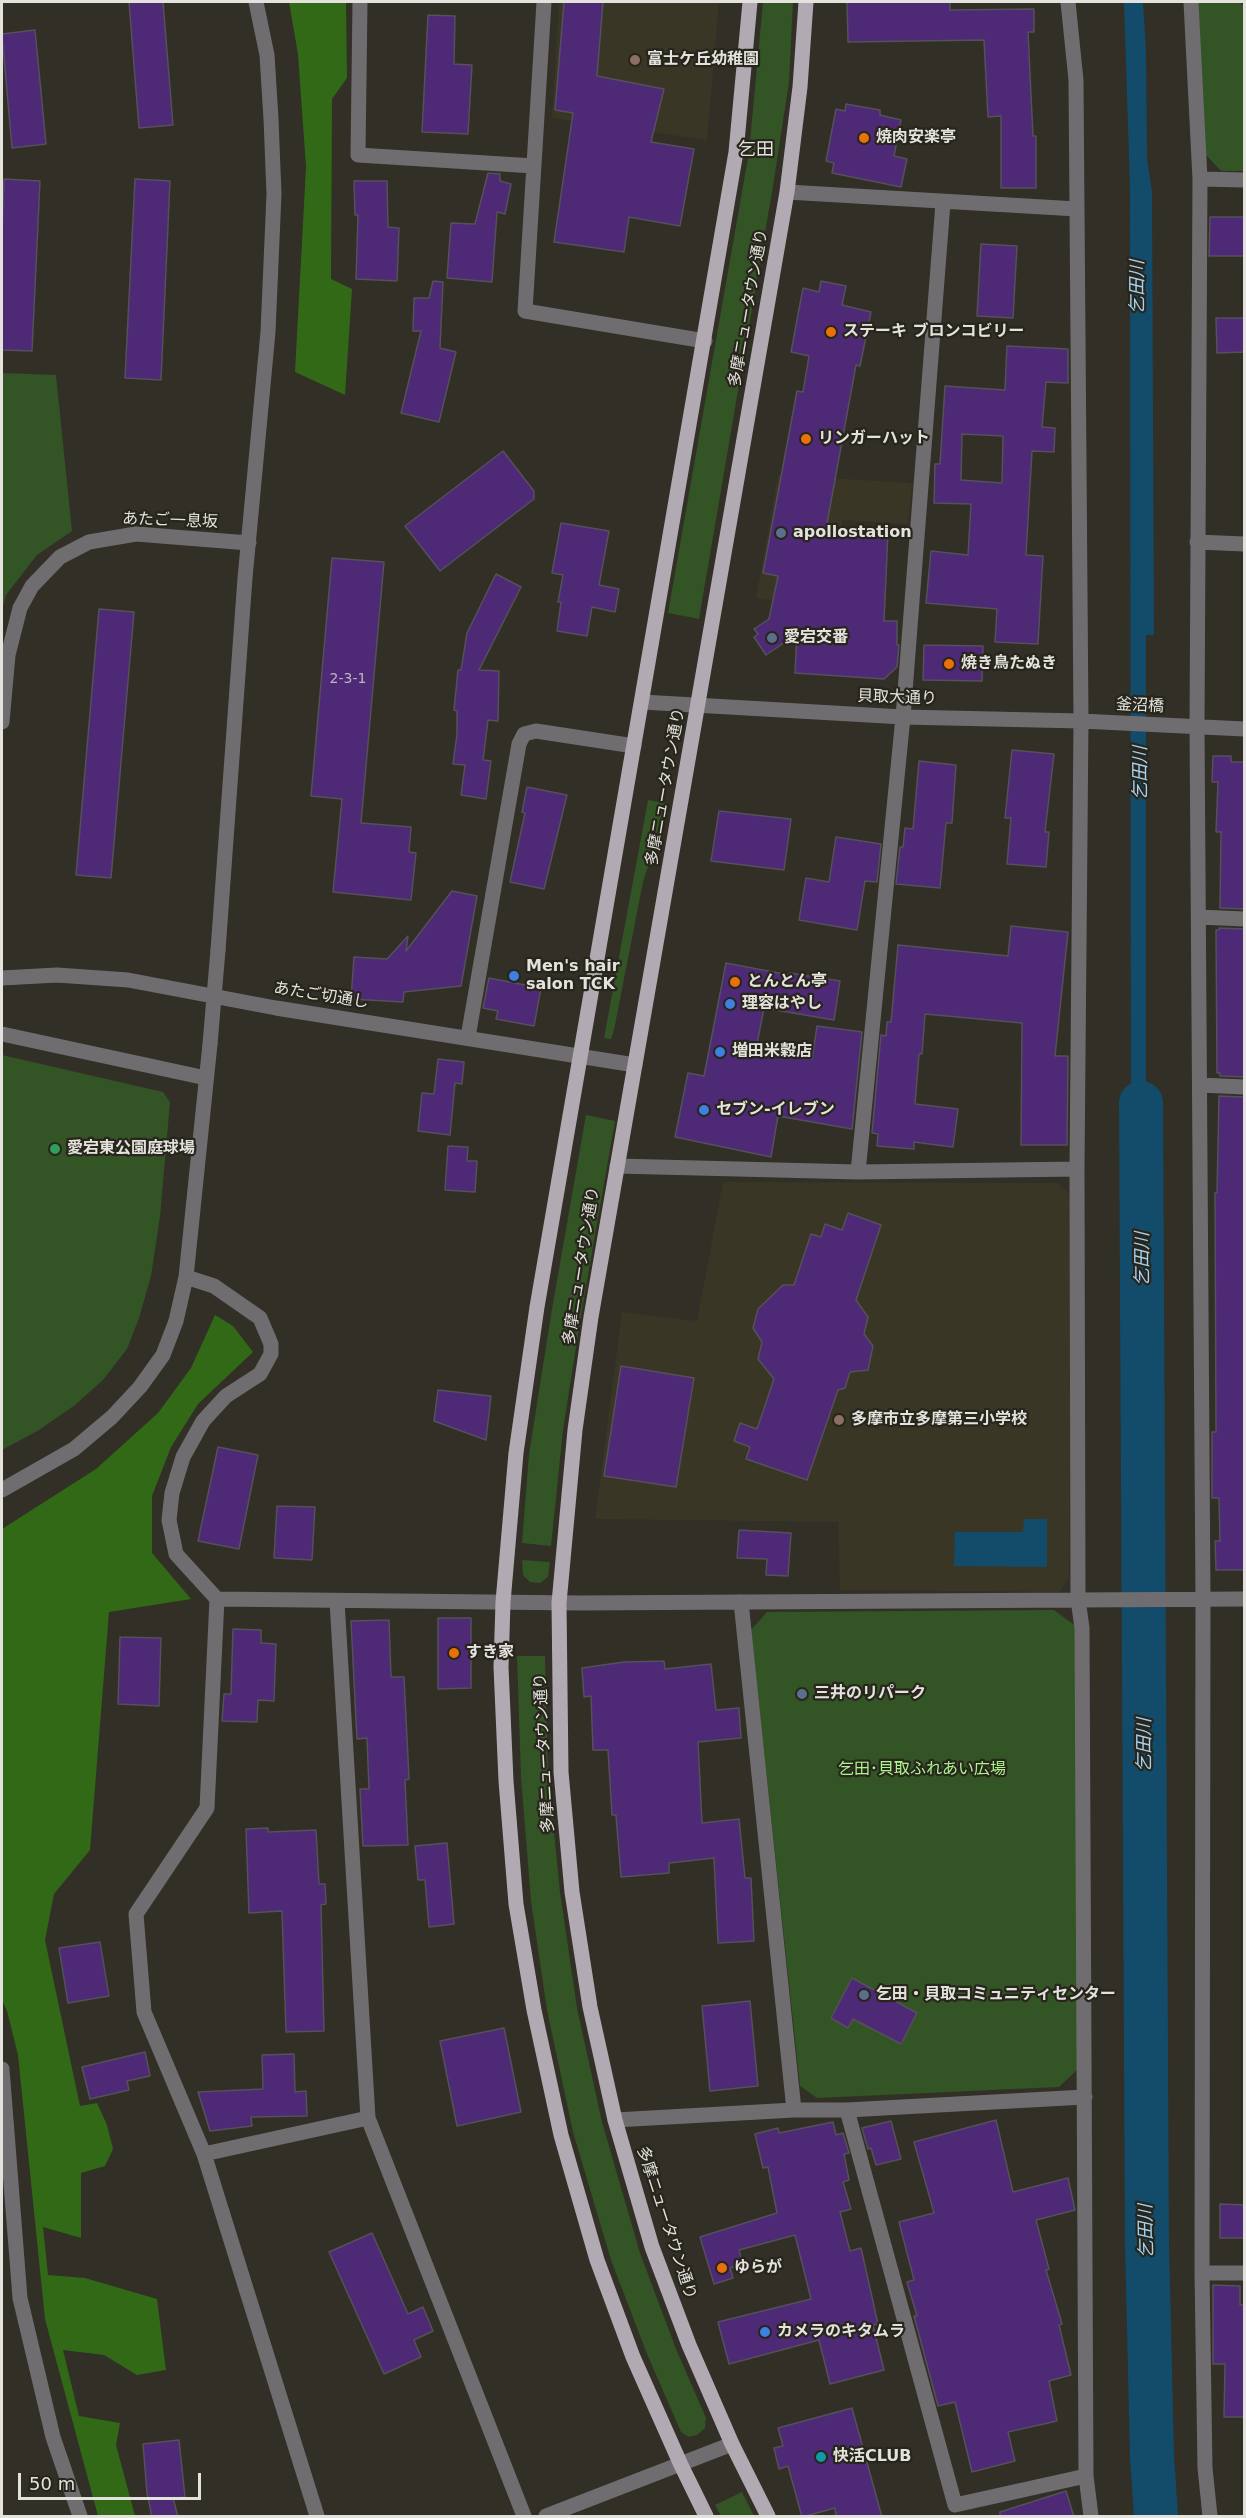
<!DOCTYPE html>
<html>
<head>
<meta charset="utf-8">
<style>
	body { margin:0 }
	#map { position:relative; width:1246px; height:2518px; overflow:hidden; background:#312f26; font-family:"DejaVu Sans",sans-serif }
	canvas { display:block }
	.frame { position:absolute; inset:0; border:3px solid #e3e2dc; pointer-events:none }
	.scale { position:absolute; left:18px; top:2473px; width:183px; height:27px; box-sizing:border-box; border:3px solid #e3e2dc; border-top:0; padding-left:8px; font-size:18px; line-height:21px; white-space:nowrap; color:#e3e2dc; -webkit-text-stroke:4px #27251c; paint-order:stroke }
</style>
</head>
<body>
<div id="map">
<canvas width="1246" height="2518"></canvas>
<div class="frame"></div>
<div class="scale">50 m</div>
</div>
<script>
const context = document.querySelector('canvas').getContext('2d');
context.lineJoin = 'round';
function fillPath(path, color) { context.fillStyle = color; context.fill(path, 'evenodd'); }
const shape = rows => new Path2D(rows.map(r => 'M' + r).join(''));
function trace(path, color, width, dash) { context.strokeStyle = color; context.lineWidth = width; context.lineCap = dash ? 'butt' : 'round'; context.setLineDash(dash || []); context.stroke(path); }
function drawText(font, color, halo, rows, align = 'center') {
  context.font = font + ' "DejaVu Sans","Noto Sans JP",sans-serif'; context.lineWidth = 4.5; context.setLineDash([]); context.textBaseline = 'middle'; context.strokeStyle = halo; context.fillStyle = color; for (const [text, x, y, turn = 0] of rows) {
    context.save(); context.translate(x, y); context.rotate((+turn || 0) * Math.PI / 180); context.textAlign = isNaN(turn) ? turn : align; if (halo) context.strokeText(text, 0, 0); context.fillText(text, 0, 0); context.restore();
  }
}
fillPath(shape([
	[559,2,719,2,707,140,552,118],
	[778,475,912,483,908,524,842,520,832,608,756,598],
	[723,1182,1058,1183,1072,1196,1069,1577,1059,1592,840,1590,838,1522,595,1519,622,1312,697,1321]
]), '#393626');
fillPath(shape([
	[763,2,793,2,789,82,773,186,699,619,668,613,749,152],
	[1197,2,1238,2,1244,6,1244,171,1221,171,1204,153],
	[2,373,56,375,72,531,37,555,6,595,2,610],
	[648,800,665,803,662,823,643,882,614,1030,611,1039,604,1038],
	[2,1055,163,1092,170,1102,160,1217,151,1276,139,1318,127,1349,103,1380,75,1405,39,1430,2,1450],
	[586,1115,615,1121,581,1315,563,1430,551,1546,522,1543,529,1454,552,1309],
	[522,1560,550,1562,548,1577,540,1583,530,1582,523,1575],
	[1054,1610,1077,1627,1079,2068,1059,2087,817,2098,800,2086,751,1630,767,1612],
	[517,1656,545,1656,548,1772,560,1892,577,2008,602,2122,640,2253,676,2349,706,2418,705,2428,697,2435,689,2437,681,2432,647,2354,611,2260,573,2132,547,2010,531,1901,521,1777],
	[742,2492,754,2516,721,2516,715,2505]
]), '#335425');
fillPath(shape([
	[289,2,346,2,347,78,332,99,331,279,352,289,345,395,295,372,306,167,298,54],
	[215,1315,233,1326,253,1352,198,1404,171,1447,152,1496,152,1553,191,1599,109,1612,90,1850,54,1894,45,1940,80,2106,97,2103,107,2125,113,2149,105,2166,81,2173,81,2238,43,2227,48,2275,85,2278,157,2299,166,2370,137,2375,104,2355,63,2350,79,2416,120,2423,116,2445,135,2516,98,2516,45,2319,18,2055,7,2011,2,2000,2,1529,96,1469,158,1413,191,1368]
]), '#326916');
fillPath(shape([
	[1124,2,1143,2,1146,51,1147,159,1152,191,1154,635,1146,635,1146,1162,1131,1160,1130,187],
	[1024,1519,1047,1519,1047,1567,954,1566,955,1532,1023,1532]
]), '#134c6a');
trace(shape([
	[1141,1103,1147,2243,1152,2456,1156,2516]
]), '#134c6a', 44);
const building = shape([
	[129,2,163,2,173,125,139,128,129,2],
	[564,2,603,2,597,76,664,89,651,142,694,149,680,226,629,217,624,252,554,242,573,113,555,110,564,2],
	[847,2,950,2,950,10,1034,9,1034,32,1028,32,1033,136,1036,136,1036,188,1001,188,1001,116,988,117,984,40,848,42,847,2],
	[428,15,455,16,454,64,472,65,468,134,422,132,428,15],
	[35,30,46,144,12,148,2,34,35,30],
	[846,104,880,110,880,115,901,120,894,156,907,159,901,187,832,173,834,163,826,161,836,109,845,111,846,104],
	[488,173,500,174,500,181,511,184,505,214,497,212,492,282,447,278,451,223,475,224,488,173],
	[4,179,40,181,32,351,2,350,2,232,4,179],
	[135,179,170,181,161,380,125,378,135,179],
	[354,181,387,181,388,227,399,228,397,281,356,279,358,215,355,215,354,181],
	[1210,217,1245,217,1245,256,1209,256,1210,217],
	[981,244,1017,246,1013,318,977,316,981,244],
	[433,281,443,282,440,348,456,352,439,422,401,413,421,331,413,331,414,298,429,298,433,281],
	[821,281,846,286,842,305,871,312,860,366,856,365,826,529,888,532,884,621,897,621,897,645,899,645,897,667,884,679,795,673,797,634,766,655,754,637,758,634,754,629,769,619,778,576,763,573,797,391,803,392,809,356,791,352,803,288,819,292,821,281],
	[1216,318,1245,318,1245,352,1217,353,1216,318],
	[1007,346,1068,349,1068,383,1046,382,1042,427,1055,428,1054,452,1032,451,1026,555,1043,556,1038,644,995,642,997,609,926,603,931,551,968,555,971,504,934,503,935,464,940,464,945,386,1005,390,1007,346],
	[962,434,1003,436,1002,483,961,480,962,434],
	[503,451,534,491,534,499,440,571,405,526,503,451],
	[561,523,609,531,599,585,619,589,615,612,592,607,587,636,557,631,561,602,558,602,563,575,552,573,561,523],
	[332,558,384,562,361,823,411,827,409,852,416,853,411,900,333,892,342,799,311,796,332,558],
	[496,574,521,587,479,670,499,671,498,721,488,720,483,760,491,761,486,799,461,795,465,765,453,764,457,734,457,711,454,710,458,670,461,670,467,633,496,574],
	[99,609,134,612,111,878,76,875,99,609],
	[924,645,983,646,982,681,923,680,924,645],
	[1012,750,1054,754,1045,832,1049,832,1046,867,1007,864,1011,818,1005,818,1012,750],
	[1213,756,1231,756,1231,762,1245,762,1245,909,1220,908,1221,832,1216,832,1218,782,1212,782,1213,756],
	[919,761,956,765,952,823,946,823,940,888,896,884,900,847,903,847,905,828,913,829,919,761],
	[527,787,567,795,544,889,510,882,525,813,522,812,527,787],
	[719,811,791,819,784,870,711,861,719,811],
	[836,837,881,844,877,882,865,881,857,930,799,920,806,878,829,882,836,837],
	[452,891,477,896,461,986,404,992,403,1002,351,999,354,957,387,959,408,936,406,951,452,891],
	[1011,926,1068,932,1055,1056,1068,1056,1067,1145,1021,1145,1022,1023,925,1014,922,1054,919,1054,915,1104,958,1109,953,1147,914,1142,914,1149,877,1146,878,1134,872,1133,881,1035,886,1036,887,1022,891,1022,898,945,1008,956,1011,926],
	[1219,928,1245,929,1245,1077,1220,1076,1220,1073,1217,1073,1216,930,1219,930,1219,928],
	[726,963,789,975,790,973,840,981,834,1020,764,1008,756,1049,812,1059,817,1026,862,1032,852,1129,778,1116,771,1157,675,1137,688,1073,704,1076,726,963],
	[489,978,541,988,534,1026,496,1019,498,1011,483,1008,489,978],
	[438,1059,464,1062,462,1084,455,1083,450,1135,418,1131,422,1093,434,1094,438,1059],
	[1219,1096,1245,1097,1245,1570,1216,1570,1215,1541,1220,1541,1219,1498,1212,1498,1212,1432,1216,1432,1215,1193,1217,1193,1219,1096],
	[448,1146,468,1147,467,1161,477,1161,475,1192,445,1190,448,1146],
	[848,1213,881,1225,856,1300,868,1317,864,1334,873,1346,868,1370,850,1372,845,1388,838,1390,807,1480,746,1459,750,1447,734,1441,740,1423,757,1429,774,1379,758,1359,762,1342,753,1328,758,1309,783,1285,794,1285,811,1234,821,1237,825,1224,842,1230,848,1213],
	[621,1366,694,1378,676,1487,604,1476,621,1366],
	[438,1390,491,1396,486,1440,434,1421,438,1390],
	[218,1447,258,1455,239,1549,198,1541,218,1447],
	[277,1506,315,1507,312,1560,274,1558,277,1506],
	[739,1530,791,1533,788,1576,766,1575,767,1559,737,1558,739,1530],
	[438,1618,471,1618,471,1688,438,1689,438,1618],
	[389,1620,391,1677,404,1677,409,1779,405,1780,408,1845,363,1846,360,1789,369,1789,367,1738,357,1739,351,1621,389,1620],
	[233,1629,261,1630,261,1643,276,1644,274,1701,258,1700,257,1722,222,1721,224,1694,231,1694,233,1629],
	[120,1637,161,1638,159,1706,118,1704,120,1637],
	[664,1661,665,1669,711,1664,716,1710,739,1708,741,1738,698,1742,702,1823,739,1819,745,1878,751,1878,754,1941,718,1943,714,1858,669,1863,669,1873,621,1877,616,1815,612,1815,608,1750,593,1750,591,1696,584,1697,582,1668,624,1662,664,1661],
	[268,1828,268,1832,316,1830,319,1884,325,1884,326,1904,321,1905,324,2031,286,2032,282,1911,249,1913,246,1829,268,1828],
	[447,1843,454,1924,429,1927,425,1880,418,1880,415,1846,447,1843],
	[100,1942,109,1996,68,2003,59,1948,100,1942],
	[852,1978,917,2013,901,2044,853,2019,848,2028,831,2018,852,1978],
	[750,2001,758,2086,710,2091,702,2006,750,2001],
	[504,2028,521,2112,457,2126,440,2041,504,2028],
	[145,2052,150,2076,127,2081,129,2090,90,2099,82,2067,145,2052],
	[294,2054,295,2092,306,2091,307,2116,251,2117,252,2126,210,2131,198,2092,263,2089,262,2055,294,2054],
	[996,2120,1013,2192,1068,2178,1075,2210,1036,2220,1049,2269,1046,2270,1062,2324,1059,2325,1071,2375,1049,2381,1057,2421,1008,2432,1015,2461,972,2472,955,2402,938,2406,914,2316,917,2316,907,2282,914,2280,899,2222,934,2213,914,2142,996,2120],
	[891,2121,901,2159,876,2165,871,2148,868,2149,862,2128,891,2121],
	[833,2122,836,2135,843,2133,849,2153,844,2154,849,2180,843,2182,851,2209,840,2212,850,2251,861,2248,878,2324,873,2325,884,2370,830,2384,819,2340,729,2364,718,2322,811,2299,795,2235,739,2250,743,2265,730,2268,733,2278,714,2284,700,2237,777,2213,768,2167,763,2168,755,2134,778,2128,779,2133,833,2122],
	[1220,2204,1245,2205,1245,2238,1220,2238,1220,2204],
	[372,2233,408,2314,423,2307,433,2331,414,2340,421,2357,384,2374,329,2252,372,2233],
	[1213,2285,1240,2286,1240,2305,1245,2305,1245,2417,1224,2417,1225,2364,1213,2364,1213,2285],
	[852,2408,882,2517,836,2517,835,2508,802,2517,788,2466,779,2469,774,2448,783,2446,778,2428,852,2408],
	[179,2440,185,2497,173,2498,178,2517,152,2517,147,2493,143,2444,179,2440],
	[1066,2491,1074,2517,1000,2517,1000,2512,1066,2491]
]);
fillPath(building, '#4e2976');
trace(building, '#54515a', 1.5);
trace(shape([
	[360,2,358,155,534,166],
	[544,2,525,311,705,341],
	[1068,2,1076,80,1077,209,1081,721,1077,1169,1078,1599,1082,1628,1086,2476,1091,2516],
	[1191,2,1200,179,1197,726,1203,1599,1202,2273,1205,2468,1210,2516],
	[1200,179,1244,180],
	[787,192,1077,209],
	[1197,542,1244,544],
	[642,702,903,717,1081,721,1244,729],
	[2,722,8,655,20,608,32,586,60,557,89,542,136,534,249,543],
	[1199,917,1244,919],
	[218,950,245,578,268,332,274,194,271,119,267,55,256,2],
	[2,978,57,975,128,980,276,1008,635,1065],
	[2,1034,206,1078],
	[468,1037,519,744,524,734,536,731,634,746],
	[1200,1085,1244,1087],
	[617,1166,858,1172,1077,1169],
	[858,1172,903,717,943,203],
	[186,1277,214,1286,260,1318,271,1344,271,1354,260,1374,226,1396,203,1421,183,1457,172,1493,169,1520,176,1554,217,1599,207,1808,136,1914,144,2012,204,2154,317,2516],
	[2,1490,74,1449,112,1417,140,1387,163,1355,176,1321,186,1277,210,1044],
	[217,1599,580,1603,1244,1599],
	[337,1601,368,2118,524,2516],
	[741,1602,794,2110],
	[2,2069,20,2298,53,2437,80,2516],
	[847,2110,955,2505,1086,2476],
	[615,2120,794,2110,847,2110,1085,2097],
	[204,2154,368,2118],
	[1202,2273,1244,2273],
	[546,2516,732,2444]
]), '#706d71', 15);
trace(shape([
	[706,2516,681,2465,633,2357,597,2260,561,2135,534,2010,516,1904,506,1781,501,1667,503,1602,516,1453,537,1307,736,152,750,2],
	[768,2516,732,2444,689,2345,652,2247,615,2120,590,2007,572,1892,561,1772,559,1603,575,1430,591,1317,787,192,800,87,806,2]
]), '#b1aab2', 15);
trace(shape([
	[210,1044,218,950]
]), '#706d71', 15);
for (const [x, y, r, color] of [
	[635,60,6,"#8d6e63"],
	[864,138,6,"#e8710a"],
	[831,332,6,"#e8710a"],
	[806,439,6,"#e8710a"],
	[781,533,6,"#5c6f8a"],
	[772,638,6,"#5c6f8a"],
	[949,664,6,"#e8710a"],
	[514,976,6,"#3f7fe0"],
	[735,982,6,"#e8710a"],
	[730,1004,6,"#3f7fe0"],
	[720,1052,6,"#3f7fe0"],
	[704,1110,6,"#3f7fe0"],
	[55,1149,6,"#2e9e5b"],
	[839,1420,6,"#8d6e63"],
	[454,1653,6,"#e8710a"],
	[802,1694,6,"#5c6f8a"],
	[864,1995,6,"#5c6f8a"],
	[722,2268,6,"#e8710a"],
	[765,2332,6,"#3f7fe0"],
	[821,2457,6,"#0f9aa8"]
]) { const dot = new Path2D(); dot.arc(x, y, r, 0, 2 * Math.PI); context.fillStyle = color; context.fill(dot); trace(dot, '#27251c', 2); }
drawText('14px', '#beb4c2', null, [
	["2-3-1",348,679]
]);
drawText('bold 16px', '#e3e2dc', '#27251c', [
	["富士ケ丘幼稚園",647,60],
	["焼肉安楽亭",876,138],
	["ステーキ ブロンコビリー",843,332],
	["リンガーハット",818,439],
	["apollostation",793,533],
	["愛宕交番",784,638],
	["焼き鳥たぬき",961,664],
	["Men's hair",526,967],
	["salon TCK",526,985],
	["とんとん亭",747,982],
	["理容はやし",742,1004],
	["増田米穀店",732,1052],
	["セブン-イレブン",716,1110],
	["愛宕東公園庭球場",67,1149],
	["多摩市立多摩第三小学校",851,1420],
	["すき家",466,1653],
	["三井のリパーク",814,1694],
	["乞田・貝取コミュニティセンター",876,1995],
	["ゆらが",734,2268],
	["カメラのキタムラ",777,2332],
	["快活CLUB",833,2457]
], 'left');
drawText('16px', '#e3e2dc', '#27251c', [
	["多摩ニュータウン通り",749,308,-80],
	["あたご一息坂",170,521,2],
	["貝取大通り",897,698,2],
	["釜沼橋",1140,706,3],
	["多摩ニュータウン通り",666,787,-80],
	["あたご切通し",321,996,9],
	["多摩ニュータウン通り",582,1266,-81],
	["多摩ニュータウン通り",545,1753,-93],
	["多摩ニュータウン通り",666,2223,72]
]);
drawText('16px', '#aaf68c', '#27251c', [
	["乞田･貝取ふれあい広場",922,1770]
]);
drawText('18px', '#e3e2dc', '#27251c', [
	["乞田",756,150]
]);
drawText('italic 18px', '#a5d2f0', '#27251c', [
	["乞田川",1138,287,-90],
	["乞田川",1141,773,-90],
	["乞田川",1143,1259,-90],
	["乞田川",1145,1745,-90],
	["乞田川",1147,2231,-91]
]);
</script>
</body>
</html>
